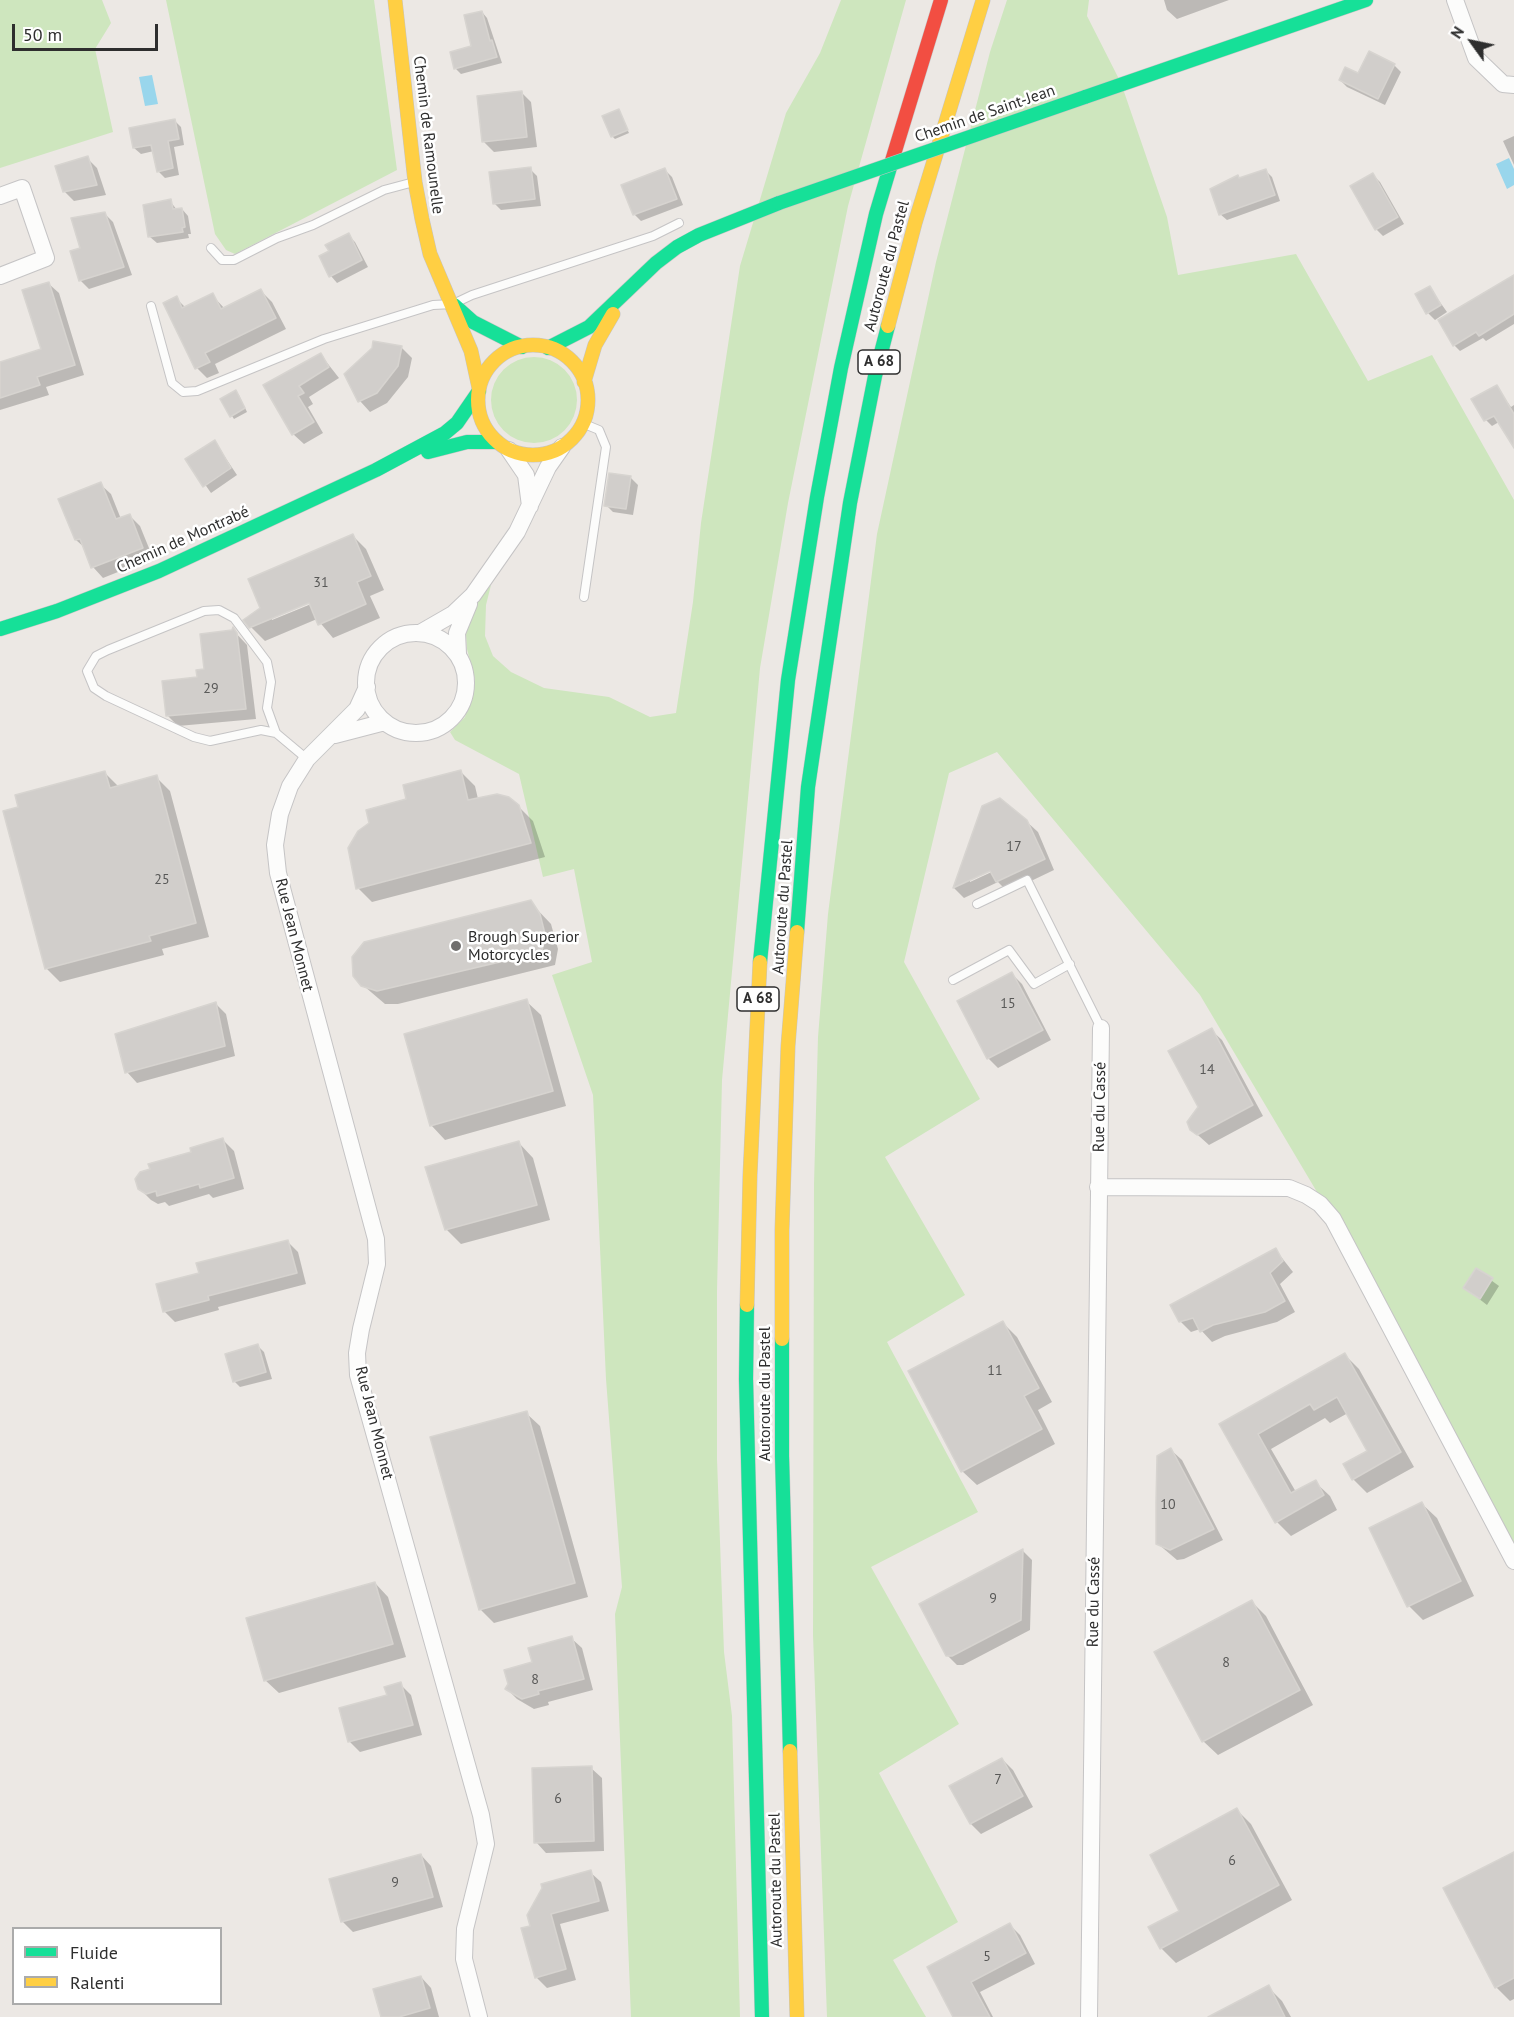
<!DOCTYPE html>
<html>
<head>
<meta charset="utf-8">
<style>
	body { margin:0 }
	#map { position:relative; width:1514px; height:2017px; overflow:hidden; background:#ece8e4; font-family:"PT Sans",sans-serif }
	canvas { display:block }
	.legend { position:absolute; left:12px; top:1927px; width:210px; height:78px; box-sizing:border-box; background:#fff; border:2px solid #ababab; margin:0; padding:8px 10px; list-style:none; font-size:18px; color:#2e2e2e }
	.legend li { display:flex; align-items:center; gap:12px; height:30px }
	.legend b { width:30px; border:2px solid #ababab }
	.north { position:absolute; left:1442px; top:12px; width:60px; height:60px; -webkit-text-stroke:4px #fff; paint-order:stroke; rotate:303deg; font-size:16px; font-weight:700; line-height:24px; text-align:center; color:#2e2e2e }
	.north::after { content:''; display:block; margin:auto; width:21px; height:27px; background:#2e2e2e; clip-path:polygon(50% 0,100% 100%,50% 72%,0 100%) }
	.scale { position:absolute; left:12px; top:24px; width:146px; height:27px; box-sizing:border-box; border:3px solid #2e2e2e; border-top:0; padding-left:8px; font-size:18px; line-height:21px; white-space:nowrap; color:#2e2e2e; -webkit-text-stroke:4px #fff; paint-order:stroke }
</style>
</head>
<body>
<div id="map">
<canvas width="1514" height="2017"></canvas>
<ul class="legend">
<li><b style="height:8px;background:#16e098"></b>Fluide</li>
<li><b style="height:8px;background:#ffcf43"></b>Ralenti</li>
</ul>
<div class="north">N</div>
<div class="scale">50 m</div>
</div>
<script>
const context = document.querySelector('canvas').getContext('2d');
context.lineJoin = 'round';
function fillPath(path, color) { context.fillStyle = color; context.fill(path, 'evenodd'); }
const shape = rows => new Path2D(rows.map(r => 'M' + r).join(''));
function trace(path, color, width, dash) { context.strokeStyle = color; context.lineWidth = width; context.lineCap = dash ? 'butt' : 'round'; context.setLineDash(dash || []); context.stroke(path); }
function drawText(font, color, halo, rows, align = 'center') {
  context.font = font + ' "PT Sans",sans-serif'; context.lineWidth = 5; context.setLineDash([]); context.textBaseline = 'middle'; context.strokeStyle = halo; context.fillStyle = color; for (const [text, x, y, turn = 0] of rows) {
    context.save(); context.translate(x, y); context.rotate((+turn || 0) * Math.PI / 180); context.textAlign = isNaN(turn) ? turn : align; if (halo) context.strokeText(text, 0, 0); context.fillText(text, 0, 0); context.restore();
  }
}
fillPath(shape([
	[0,0,102,0,111,23,95,49,113,132,0,168],
	[166,0,374,0,397,170,235,254,226,250,215,234],
	[841,0,906,0,848,206,788,503,760,668,722,1080,717,1291,717,1459,724,1652,732,1716,740,2017,631,2017,615,1614,622,1587,606,1379,593,1095,552,975,592,962,574,869,543,877,519,774,455,740,450,732,465,717,475,680,467,649,466,635,470,616,479,599,491,585,486,605,485,636,493,656,511,672,544,688,609,697,650,717,676,713,693,602,701,523,740,266,786,113,820,53],
	[1007,0,1089,0,1087,16,1121,83,1167,217,1178,275,1296,254,1368,381,1432,355,1514,500,1514,1563,1333,1219,1200,995,997,752,949,773,904,962,980,1099,885,1157,965,1295,887,1342,978,1512,871,1567,959,1724,879,1773,958,1922,893,1960,926,2017,827,2017,813,1635,814,1184,818,1037,828,914,877,534,936,262,990,52],
	'491 400a43 43 0 1 1 86 0a43 43 0 1 1-86 0Z'
]), '#cee6be');
fillPath(shape([
	[152,75,158,104,145,106,139,77],
	[1509,158,1514,169,1514,185,1507,189,1496,164]
]), '#99d6ec');
fillPath(shape([
	[1164,0,1229,0,1177,19,1167,10],
	[482,12,487,18,502,63,461,74,456,69,451,53,473,47],
	[1394,65,1401,72,1385,105,1347,87,1340,80],
	[521,92,531,102,537,147,494,152,484,142],
	[618,111,629,133,615,139,612,136],
	[174,120,181,127,184,145,174,147,179,175,165,178,158,171,154,151,141,154,134,148],
	[1514,136,1514,165,1503,141],
	[87,158,97,168,106,195,74,201,64,191],
	[530,169,537,176,541,206,501,210,494,203],
	[665,170,672,177,683,205,641,221,634,214],
	[1266,171,1272,177,1280,201,1227,220,1220,214,1240,179],
	[1373,175,1380,182,1404,224,1383,236,1376,229],
	[170,201,177,210,182,209,188,216,191,234,188,234,189,238,157,243,150,237],
	[104,213,113,222,132,275,89,289,80,280,82,249],
	[348,235,355,242,368,267,337,283,331,276,331,252],
	[1514,278,1514,324,1486,341,1483,338,1460,351,1454,345],
	[49,284,59,293,84,375,46,387,49,395,0,410,0,363,43,350],
	[1430,288,1447,312,1435,320,1428,313],
	[261,291,272,302,286,329,215,364,219,373,207,378,197,368,176,298,186,308,212,295,225,309],
	[401,347,412,358,408,377,387,403,370,412,360,401,346,375],
	[321,355,339,378,309,397,313,404,308,407,323,433,304,444,293,434,265,386],
	[1496,387,1511,407,1514,405,1514,444,1499,422,1492,426,1486,420,1473,400],
	[239,395,247,412,234,419,232,416],
	[215,442,237,475,211,493,188,460],
	[631,478,638,485,633,515,613,512,606,505],
	[100,484,111,494,121,519,129,515,140,526,153,558,103,578,93,567,85,548,76,540],
	[352,535,366,549,384,590,370,596,380,618,333,638,317,619,265,641,251,627],
	[315,599,316,602,272,620,272,617],
	[233,630,247,645,256,719,178,726,168,716,206,670],
	[460,771,475,786,478,799,518,806,533,821,545,857,372,902,358,888,408,800],
	[105,773,119,787,156,777,170,791,209,937,162,949,164,955,60,982,46,968,20,808],
	[983,807,1026,821,1038,832,1054,870,1008,892,998,882,964,898,954,888],
	[996,866,998,869,970,882,970,878],
	[530,902,551,924,558,949,555,965,398,1004,385,1004,358,981,352,966,353,957],
	[1012,974,1022,984,1051,1040,998,1068,988,1058],
	[526,1001,541,1015,566,1106,445,1140,431,1125],
	[215,1003,226,1014,235,1056,137,1083,127,1072],
	[1211,1030,1222,1040,1263,1116,1209,1145,1190,1128,1200,1108],
	[223,1140,234,1151,244,1189,213,1198,209,1194,169,1206,165,1202,158,1204,151,1200,140,1189,193,1153],
	[519,1143,533,1158,550,1220,461,1244,446,1229],
	[288,1242,298,1252,306,1284,218,1307,219,1310,175,1322,164,1311,201,1274],
	[1275,1249,1293,1272,1280,1284,1295,1312,1277,1322,1225,1336,1212,1342,1200,1329,1191,1332,1180,1321],
	[1477,1270,1499,1286,1487,1305,1465,1288],
	[1003,1323,1017,1337,1052,1402,1038,1410,1055,1444,977,1485,962,1471],
	[258,1346,264,1352,272,1379,240,1387,234,1381],
	[1345,1355,1359,1369,1414,1467,1367,1493,1353,1479,1369,1451,1348,1413,1330,1423,1325,1418,1271,1449,1296,1492,1315,1482,1330,1496,1337,1510,1291,1536,1277,1522,1221,1425],
	[526,1413,540,1426,588,1597,494,1623,481,1610,432,1438],
	[1171,1450,1182,1460,1223,1540,1184,1559,1177,1560,1157,1543],
	[1422,1504,1437,1518,1474,1596,1423,1620,1409,1606],
	[1023,1551,1032,1560,1030,1630,963,1665,957,1665,947,1655],
	[375,1583,388,1597,406,1657,279,1693,265,1680],
	[1252,1602,1266,1616,1313,1705,1218,1755,1203,1741],
	[571,1638,582,1648,593,1690,548,1702,549,1705,534,1709,517,1699,507,1689,534,1663],
	[400,1684,411,1695,422,1735,360,1752,350,1742],
	[1002,1759,1013,1770,1033,1807,981,1834,971,1824],
	[591,1768,602,1778,604,1851,546,1853,536,1842],
	[1237,1810,1251,1824,1292,1900,1176,1963,1161,1948,1150,1928,1181,1911],
	[1514,1853,1514,1999,1510,2001,1496,1987],
	[421,1855,431,1866,443,1907,353,1932,342,1921],
	[590,1872,601,1882,609,1911,560,1924,576,1980,547,1988,536,1977,532,1927],
	[1010,1925,1020,1935,1035,1964,980,1992,993,2017,955,2017,929,1967],
	[421,1977,431,1988,439,2017,382,2017],
	[1268,1987,1282,2001,1291,2017,1211,2017]
]), '#0003');
const building = shape([
	[482,11,490,41,492,40,497,57,454,69,450,52,471,46,464,15,482,11],
	[1369,51,1395,64,1378,99,1339,80,1345,67,1358,73,1369,51],
	[522,91,527,137,482,142,477,96,522,91],
	[619,109,628,130,611,137,602,116,619,109],
	[175,119,179,139,168,141,173,168,157,172,151,145,133,148,129,128,175,119],
	[88,156,97,185,63,192,55,166,88,156],
	[531,167,535,199,493,204,489,172,531,167],
	[665,168,677,199,633,215,621,185,665,168],
	[1266,169,1275,195,1219,215,1210,189,1238,175,1239,178,1266,169],
	[1373,173,1398,217,1375,230,1350,186,1373,173],
	[171,199,173,209,182,208,185,227,182,228,183,232,148,237,143,205,171,199],
	[105,212,124,267,79,281,70,251,80,248,71,218,105,212],
	[349,233,362,260,329,277,319,256,329,251,325,245,349,233],
	[1514,275,1514,314,1479,336,1476,332,1453,346,1438,320,1514,275],
	[49,282,75,365,37,377,40,385,0,398,0,362,41,349,22,290,49,282],
	[1430,286,1441,305,1426,314,1415,294,1430,286],
	[261,289,276,318,205,353,210,362,195,369,163,303,177,296,182,308,213,293,221,309,261,289],
	[373,341,402,346,398,366,377,393,358,402,344,374,372,348,373,341],
	[321,353,329,367,299,386,304,393,298,396,314,422,292,435,263,385,321,353],
	[1497,385,1514,414,1514,448,1494,416,1484,421,1471,399,1497,385],
	[236,390,245,408,230,417,220,399,236,390],
	[215,440,231,468,203,487,185,459,215,440],
	[609,473,631,476,626,509,604,506,609,473],
	[101,482,116,519,130,514,143,548,91,568,80,539,75,540,58,499,101,482],
	[353,534,371,576,357,582,366,604,318,625,309,603,249,628,243,620,260,608,248,579,353,534],
	[233,627,237,633,246,709,166,716,162,681,197,677,196,670,204,669,200,634,232,630,233,627],
	[461,770,468,800,497,794,509,797,519,805,531,843,356,889,348,848,358,831,369,823,366,810,406,799,403,785,461,770],
	[105,771,110,788,157,775,196,923,149,936,151,941,45,969,3,811,18,807,15,795,105,771],
	[1000,798,1027,820,1045,859,996,882,990,871,953,888,982,806,1000,798],
	[531,900,540,914,545,934,542,952,377,991,361,986,353,976,352,957,364,942,531,900],
	[1012,972,1043,1030,987,1059,957,1001,1012,972],
	[527,999,553,1091,430,1126,404,1034,527,999],
	[216,1002,225,1046,125,1073,115,1034,216,1002],
	[1212,1028,1253,1105,1197,1135,1190,1130,1187,1122,1198,1107,1168,1051,1212,1028],
	[223,1138,234,1178,200,1188,199,1184,157,1196,156,1191,146,1194,138,1189,135,1179,140,1172,150,1169,148,1164,191,1152,190,1148,223,1138],
	[519,1141,537,1205,445,1230,425,1167,519,1141],
	[288,1240,297,1273,208,1296,209,1300,163,1312,156,1284,199,1273,196,1263,288,1240],
	[1276,1248,1283,1261,1270,1273,1285,1301,1265,1312,1213,1325,1200,1332,1193,1318,1179,1322,1170,1305,1276,1248],
	[1476,1268,1493,1278,1480,1299,1463,1288,1476,1268],
	[1003,1321,1039,1388,1024,1396,1042,1429,961,1472,908,1371,1003,1321],
	[258,1344,266,1372,233,1382,225,1354,258,1344],
	[1345,1353,1401,1452,1352,1480,1343,1464,1367,1451,1337,1397,1314,1410,1310,1404,1258,1434,1291,1493,1316,1480,1324,1495,1275,1523,1219,1424,1345,1353],
	[527,1411,575,1583,479,1610,430,1437,527,1411],
	[1171,1448,1214,1529,1170,1550,1156,1544,1156,1503,1157,1456,1171,1448],
	[1422,1502,1461,1581,1407,1607,1369,1528,1422,1502],
	[1023,1549,1021,1620,952,1656,946,1656,919,1604,1023,1549],
	[375,1582,393,1644,264,1681,246,1618,375,1582],
	[1252,1600,1300,1690,1202,1742,1154,1652,1252,1600],
	[572,1636,584,1679,538,1691,539,1694,522,1699,505,1689,508,1684,504,1670,532,1662,528,1648,572,1636],
	[401,1682,413,1725,348,1742,339,1708,387,1695,384,1687,401,1682],
	[1002,1758,1023,1796,970,1824,949,1786,1002,1758],
	[592,1766,594,1841,534,1843,532,1768,592,1766],
	[1237,1808,1279,1885,1160,1949,1148,1927,1179,1911,1150,1855,1237,1808],
	[1514,1852,1514,1978,1495,1988,1443,1888,1514,1852],
	[421,1854,433,1897,341,1922,329,1879,421,1854],
	[591,1870,599,1901,551,1914,566,1969,535,1978,521,1928,530,1926,527,1915,542,1888,541,1884,591,1870],
	[1010,1923,1026,1953,971,1982,990,2017,953,2017,927,1967,1010,1923],
	[421,1976,430,2008,399,2017,381,2017,373,1989,421,1976],
	[1269,1985,1285,2017,1208,2017,1269,1985]
]);
fillPath(building, '#d1cecb');
trace(building, '#d7d4d0', 1.5);
const lane = shape([
	[211,248,222,260,234,260,277,238,313,225,384,190,414,182],
	[151,306,172,383,183,392,197,391,324,339,433,305,453,304,472,295,653,236,679,223],
	[582,423,599,430,606,447,584,597],
	[276,733,267,708,271,682,267,662,234,618,219,610,204,611,108,650,96,656,87,671,94,688,106,696,194,737,210,741,261,730,276,733,307,759],
	[977,904,1027,880,1101,1028],
	[953,980,1009,950,1034,984,1070,964]
]);
const street = shape([
	[1455,0,1476,58,1503,84,1514,85],
	[0,196,22,188,46,258,0,276],
	[509,450,526,475,530,506],
	[420,633,453,614,473,595,517,532,548,467,562,447],
	'366 683a50 50 0 1 1 100 0a50 50 0 1 1-100 0Z',
	[458,654,457,633,469,604],
	[367,687,357,709,307,759,290,786,280,814,275,845,278,873,376,1239,377,1264,361,1329,357,1353,358,1375,481,1815,486,1844,465,1929,464,1959,479,2017],
	[335,735,385,722],
	[1098,1187,1289,1188,1306,1195,1320,1204,1333,1219,1514,1561],
	[1089,2017,1101,1028]
]);
const fast = shape([
	[1085,97,1366,0],
	[454,305,473,322,522,347],
	[548,348,589,327,656,263,677,247,699,235,779,203],
	[428,452,467,442,497,442],
	[0,629,57,611,159,571,376,470,445,433,457,423,479,391],
	[797,932,808,787,850,503,875,376,888,326],
	[760,962,788,680,817,497,841,368,876,214,891,164],
	[747,1305,746,1379,762,2017],
	[782,1339,782,1456,790,1751]
]);
const slow = shape([
	[395,0,415,182,422,219,430,254,471,351,479,388],
	[888,326,915,223,983,0],
	'478 400a55 55 0 1 1 110 0a55 55 0 1 1-110 0Z',
	[584,382,595,345,613,314],
	[747,1305,750,1175,760,962],
	[782,1339,782,1230,788,1046,797,932],
	[790,1751,797,2017]
]);
const jam = shape([
	[891,164,941,0]
]);
trace(lane, '#c5c4c5', 10);
trace(street, '#c5c4c5', 18);
trace(fast, '#c5c4c5', 15);
trace(slow, '#c5c4c5', 15);
trace(jam, '#c5c4c5', 15);
trace(lane, '#fcfcfb', 8);
trace(street, '#fcfcfb', 16);
trace(fast, '#16e098', 14);
trace(slow, '#ffcf43', 14);
trace(jam, '#f24e42', 14);
const fastBridge = shape([
	[779,203,1085,97]
]);
trace(fastBridge, '#c5c4c5', 15, []);
trace(fastBridge, '#16e098', 14);
for (const [x, y, r, color] of [
	[456,946,6,"#706f6e"]
]) { const dot = new Path2D(); dot.arc(x, y, r, 0, 2 * Math.PI); context.fillStyle = color; context.fill(dot); trace(dot, '#fff', 2); }
drawText('14px', '#585857', null, [
	["31",321,583],
	["29",211,689],
	["17",1014,847],
	["25",162,880],
	["15",1008,1004],
	["14",1207,1070],
	["11",995,1371],
	["10",1168,1505],
	["9",993,1599],
	["8",1226,1663],
	["8",535,1680],
	["7",998,1780],
	["6",558,1799],
	["6",1232,1861],
	["9",395,1883],
	["5",987,1957]
]);
for (const [x, y, w] of [
	[879,362,42],
	[758,999,42]
]) { const box = new Path2D(); box.roundRect(x - w / 2, y - 12, w, 24, 4.5); context.fillStyle = '#fff'; context.fill(box); trace(box, '#2e2e2e', 1.5); }
drawText('bold 15px', '#2e2e2e', null, [
	["A 68",879,362],
	["A 68",758,999]
]);
drawText('16px', '#2e2e2e', '#fff', [
	["Chemin de Saint-Jean",985,114,-19],
	["Chemin de Ramounelle",428,135,83],
	["Autoroute du Pastel",887,266,-75],
	["Chemin de Montrabé",183,540,-24],
	["Autoroute du Pastel",783,907,-86],
	["Rue Jean Monnet",294,935,76],
	["Rue du Cassé",1100,1107,-89],
	["Autoroute du Pastel",765,1394,-90],
	["Rue Jean Monnet",374,1423,76],
	["Rue du Cassé",1094,1602,-89],
	["Autoroute du Pastel",776,1880,-91]
]);
drawText('16px', '#2e2e2e', '#fff', [
	["Brough Superior",468,937],
	["Motorcycles",468,955]
], 'left');
</script>
</body>
</html>
